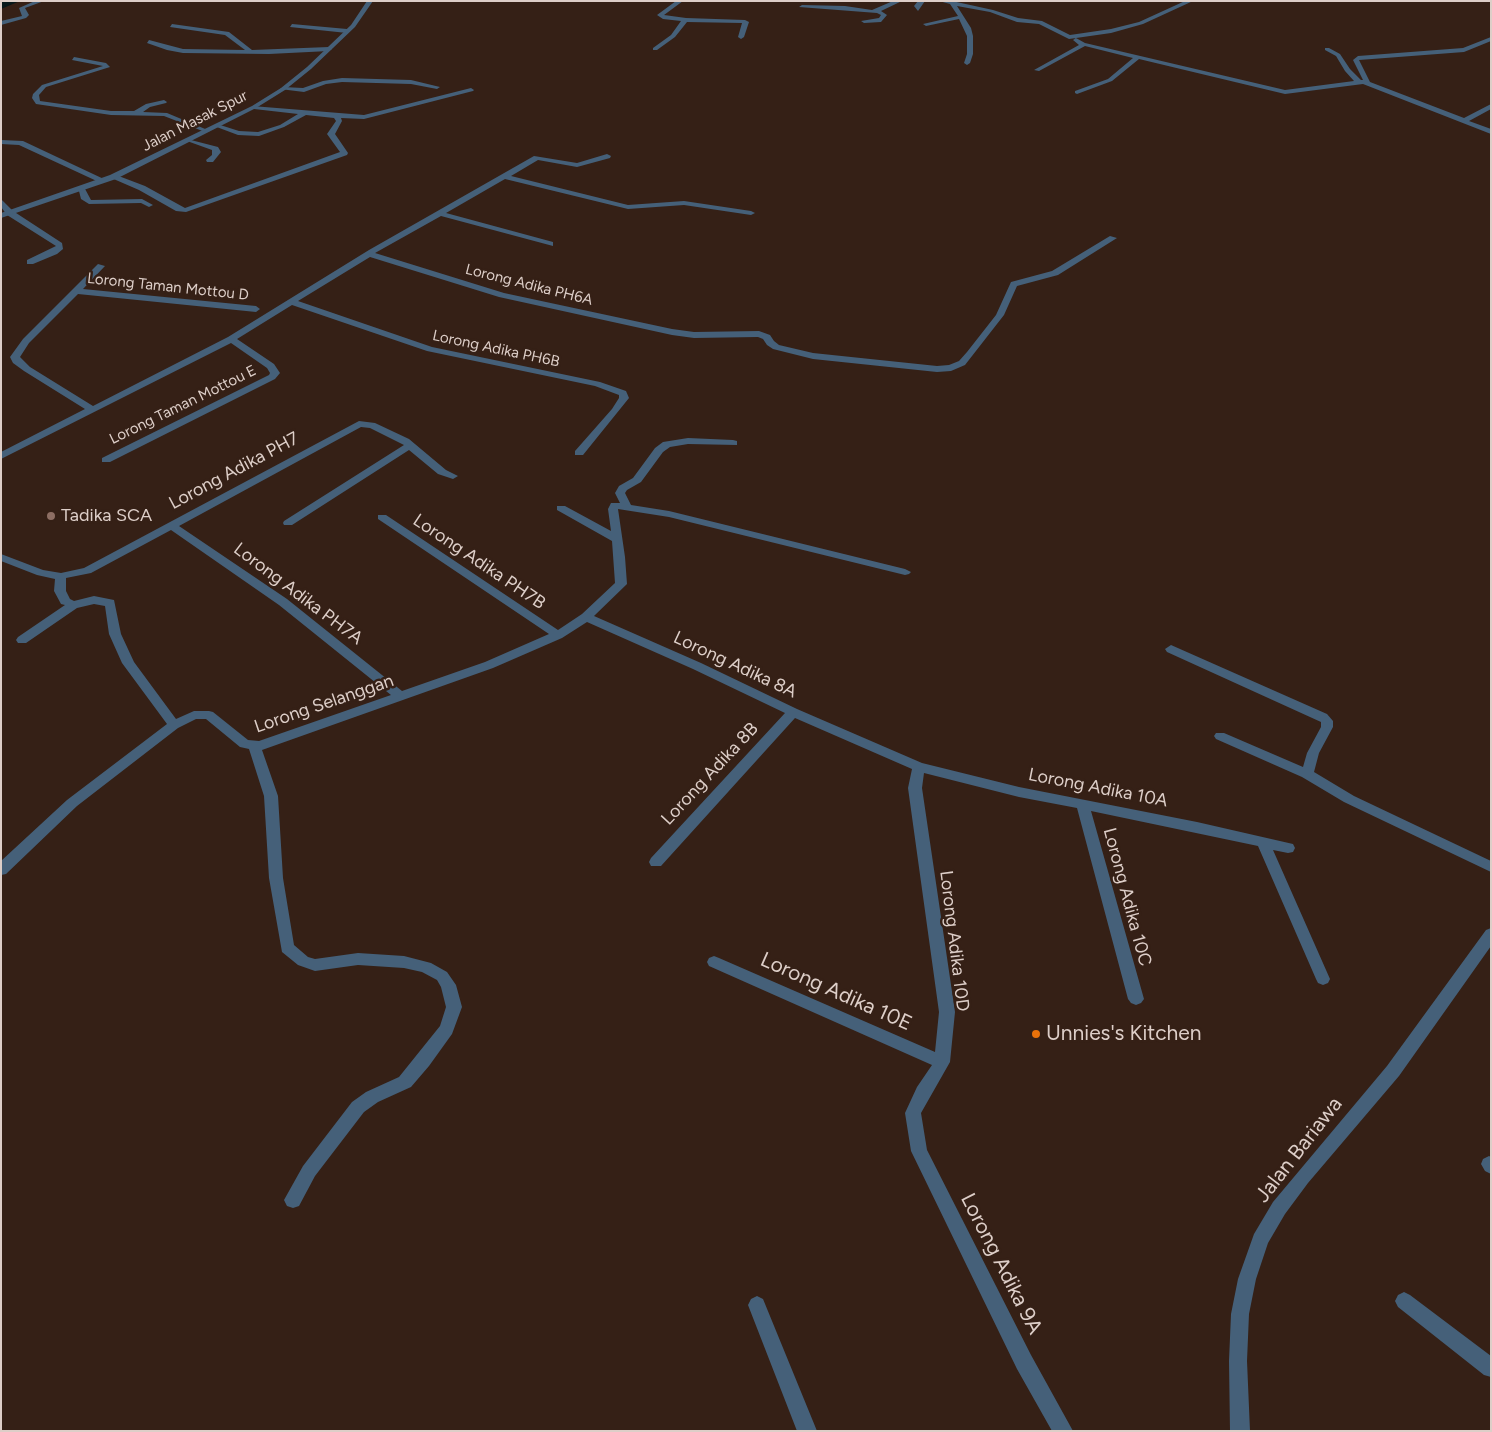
<!DOCTYPE html>
<html>
<head>
<meta charset="utf-8">
<style>
	body { margin:0 }
	#map { position:relative; width:1492px; height:1432px; overflow:hidden; background:#352016; font-family:Figtree,sans-serif }
	canvas { display:block }
	.frame { position:absolute; inset:0; border:2px solid #ddcec8; pointer-events:none }
</style>
</head>
<body>
<div id="map">
<canvas width="1492" height="1432"></canvas>
<div class="frame"></div>
</div>
<script>
const context = document.querySelector('canvas').getContext('2d');
context.lineJoin = 'round';
const shape = rows => new Path2D(rows.map(r => 'M' + r).join(''));
function fillPath(path, color) { context.fillStyle = color; context.fill(path, 'evenodd'); }
function trace(path, color, width, dash) { context.strokeStyle = color; context.lineWidth = width; context.lineCap = dash ? 'butt' : 'round'; context.setLineDash(dash || []); context.stroke(path); }
function drawText(font, color, halo, rows, align = 'center') {
  context.font = font + ' Figtree,sans-serif'; context.lineWidth = 5; context.setLineDash([]); context.textBaseline = 'middle'; context.strokeStyle = halo; context.fillStyle = color; for (const [text, x, y, turn = 0] of rows) {
    context.save(); context.translate(x, y); context.rotate((+turn || 0) * Math.PI / 180); context.textAlign = isNaN(turn) ? turn : align; if (halo) context.strokeText(text, 0, 0); context.fillText(text, 0, 0); context.restore();
  }
}
fillPath(shape([
	[1,1,20,1,1,9,1,1]
]), '#07181a');
fillPath(shape([
	[35,1,44,1,25,8,29,15,26,18,1,25,1,21,22,16,19,8,35,1],
	[676,1,683,1,664,15,686,18,745,20,749,22,744,37,741,39,738,37,742,23,687,22,675,37,657,50,653,50,653,48,671,35,681,21,663,19,657,15,676,1],
	[893,1,902,1,881,11,887,15,881,22,864,23,861,21,879,18,881,15,877,13,799,7,802,5,845,6,872,10,893,1],
	[918,1,925,1,918,11,914,6,918,1],
	[939,1,952,1,993,10,1018,18,1042,21,1070,35,1111,29,1139,22,1185,1,1193,1,1143,24,1111,33,1069,39,1039,24,1017,22,990,12,957,6,971,28,973,36,973,54,970,63,967,65,964,63,967,54,967,36,959,19,926,26,923,24,958,16,950,4,939,1],
	[172,24,229,32,252,50,329,47,332,49,329,51,269,54,183,53,167,50,147,43,149,40,183,49,245,50,225,35,170,27,172,24],
	[292,24,347,29,350,31,347,33,290,27,292,24],
	[1491,37,1491,41,1464,52,1359,60,1370,82,1464,118,1491,104,1491,109,1469,121,1491,129,1491,134,1363,84,1285,94,1139,59,1112,81,1077,94,1075,93,1075,91,1108,79,1133,58,1085,46,1039,71,1034,70,1079,45,1073,40,1076,38,1085,43,1285,90,1354,81,1345,71,1336,56,1325,50,1325,48,1329,48,1340,54,1350,69,1361,80,1363,80,1353,60,1358,56,1463,48,1491,37],
	[74,57,106,63,110,67,46,87,39,95,40,101,111,111,134,111,146,104,164,100,167,102,166,103,150,107,143,112,167,113,210,131,205,132,164,116,111,115,36,104,32,98,33,94,42,85,103,66,72,60,74,57],
	[342,78,411,80,440,87,437,89,411,84,342,82,326,84,304,92,280,89,283,87,303,88,323,81,342,78],
	[471,88,474,90,473,91,364,119,341,118,342,121,335,134,348,153,347,155,186,212,176,211,139,190,109,177,116,175,145,186,185,208,340,152,327,134,336,121,334,118,306,115,284,127,259,136,238,135,214,126,217,124,239,131,258,132,280,125,298,114,254,109,252,108,252,106,364,115,471,88],
	[187,139,218,147,221,152,213,162,207,162,206,160,212,155,212,150,187,141,187,139],
	[1,140,23,141,108,181,101,183,19,145,1,144,1,140],
	[607,154,611,156,610,158,577,167,538,160,511,176,628,205,684,201,751,211,755,213,751,215,684,205,628,209,505,179,446,213,553,242,553,246,441,216,375,253,504,293,672,329,694,332,759,331,770,335,774,341,779,345,813,353,937,366,949,365,959,361,967,352,996,315,1011,282,1052,271,1110,236,1117,238,1058,275,1017,286,1004,315,965,365,951,371,937,372,813,359,773,349,767,345,763,339,758,337,694,338,672,335,499,297,370,257,298,301,432,347,600,382,626,391,629,398,583,455,575,455,575,451,612,409,619,398,619,395,595,386,427,351,292,305,237,339,274,364,280,373,275,379,110,462,102,462,102,458,269,375,270,373,267,368,231,343,1,459,1,452,85,409,24,371,13,363,10,357,23,339,98,264,105,266,83,289,256,306,260,309,256,312,78,294,29,343,20,357,30,367,93,406,228,337,369,250,534,156,577,163,607,154],
	[78,187,84,187,91,200,142,199,153,205,149,207,141,203,89,204,81,199,78,187],
	[1,199,13,211,62,243,63,249,57,254,33,264,27,264,27,260,56,246,7,215,1,207,1,199],
	[359,421,375,423,409,439,446,470,458,476,453,479,438,474,409,450,292,525,284,525,283,523,284,521,404,445,370,428,361,427,179,526,287,599,402,691,485,662,549,634,378,519,378,515,386,515,558,630,582,614,615,583,612,541,557,510,557,506,565,506,611,531,608,509,611,503,620,503,615,493,619,486,633,478,655,448,663,442,688,438,733,440,737,441,737,445,688,444,670,447,663,452,641,482,627,490,625,493,631,505,669,511,905,569,911,572,909,574,905,575,669,517,618,509,625,557,627,584,594,616,701,663,797,709,922,763,1019,787,1197,822,1293,844,1295,848,1293,852,1288,853,1273,850,1330,979,1328,983,1323,985,1318,983,1316,979,1258,846,1091,811,1144,999,1141,1003,1136,1005,1131,1003,1128,999,1077,808,1019,797,924,773,922,788,955,1012,950,1062,921,1113,927,1150,1031,1355,1073,1431,1052,1431,1017,1369,911,1151,905,1113,917,1087,932,1065,709,966,707,962,709,958,714,956,719,958,935,1052,939,1012,908,788,912,769,795,718,661,866,651,866,649,862,651,858,785,713,693,669,587,622,562,638,493,668,262,750,278,796,283,878,294,945,308,957,315,959,358,953,404,956,431,963,447,972,456,985,462,1007,452,1034,429,1066,411,1087,378,1102,364,1112,315,1176,299,1206,293,1208,287,1206,284,1200,303,1166,352,1102,366,1092,399,1077,440,1026,446,1007,441,987,437,980,422,972,404,968,358,965,315,971,298,965,282,952,269,878,264,796,249,749,240,747,206,719,196,719,178,728,77,806,6,874,1,875,1,861,67,800,167,724,122,663,109,634,105,606,94,604,77,608,26,643,18,643,16,640,18,637,65,605,61,604,54,591,55,579,37,575,1,561,1,554,43,570,61,573,84,568,359,421],
	[171,530,279,605,391,695,259,741,248,740,213,712,209,711,194,711,176,719,134,662,121,634,114,600,94,596,74,601,70,599,66,591,66,578,91,573,171,530],
	[1171,645,1327,714,1333,721,1333,727,1319,753,1314,772,1354,796,1491,861,1491,872,1344,802,1302,777,1216,739,1214,736,1216,733,1224,733,1303,767,1307,753,1321,727,1321,722,1167,652,1165,649,1171,645],
	[1491,928,1491,946,1399,1076,1308,1183,1285,1214,1268,1243,1256,1279,1249,1314,1247,1361,1250,1431,1230,1431,1229,1361,1231,1314,1238,1279,1254,1234,1273,1202,1387,1066,1486,930,1491,928],
	[1489,1156,1491,1157,1491,1174,1485,1171,1481,1164,1483,1159,1489,1156],
	[1404,1292,1410,1295,1491,1356,1491,1377,1484,1375,1398,1307,1395,1301,1398,1295,1404,1292],
	[757,1296,763,1299,817,1431,797,1431,748,1305,751,1299,757,1296]
]), '#456079');
fillPath(shape([
	[367,1,373,1,355,27,311,69,285,90,256,108,116,179,1,218,1,213,110,175,252,106,281,88,307,67,351,25,367,1]
]), '#456079');
for (const [x, y, r, color] of [
	[51,516,5,"#8d6e63"],
	[1036,1034,5,"#e8710a"]
]) { const dot = new Path2D(); dot.arc(x, y, r, 0, 2 * Math.PI); context.fillStyle = color; context.fill(dot); trace(dot, '#352016', 2); }
drawText('15px', '#ddcec8', '#352016', [
	["Jalan Masak Spur",195,121,-27],
	["Lorong Adika PH6A",529,285,14],
	["Lorong Taman Mottou D",168,287,6],
	["Lorong Adika PH6B",496,349,12],
	["Lorong Taman Mottou E",183,405,-26]
]);
drawText('18px', '#ddcec8', '#352016', [
	["Lorong Adika PH7",234,471,-28],
	["Lorong Adika PH7B",479,562,34],
	["Lorong Adika PH7A",298,594,37],
	["Lorong Adika 8A",735,665,25],
	["Lorong Selanggan",324,704,-19],
	["Lorong Adika 8B",710,774,-47],
	["Lorong Adika 10A",1098,788,11],
	["Lorong Adika 10C",1127,897,75],
	["Lorong Adika 10D",954,941,83]
]);
drawText('18px', '#ddcec8', '#352016', [
	["Tadika SCA",61,516]
], 'left');
drawText('21px', '#ddcec8', '#352016', [
	["Lorong Adika 10E",836,992,24],
	["Jalan Bariawa",1299,1150,-52],
	["Lorong Adika 9A",1001,1264,63]
]);
drawText('21px', '#ddcec8', '#352016', [
	["Unnies's Kitchen",1046,1034]
], 'left');
</script>
</body>
</html>
